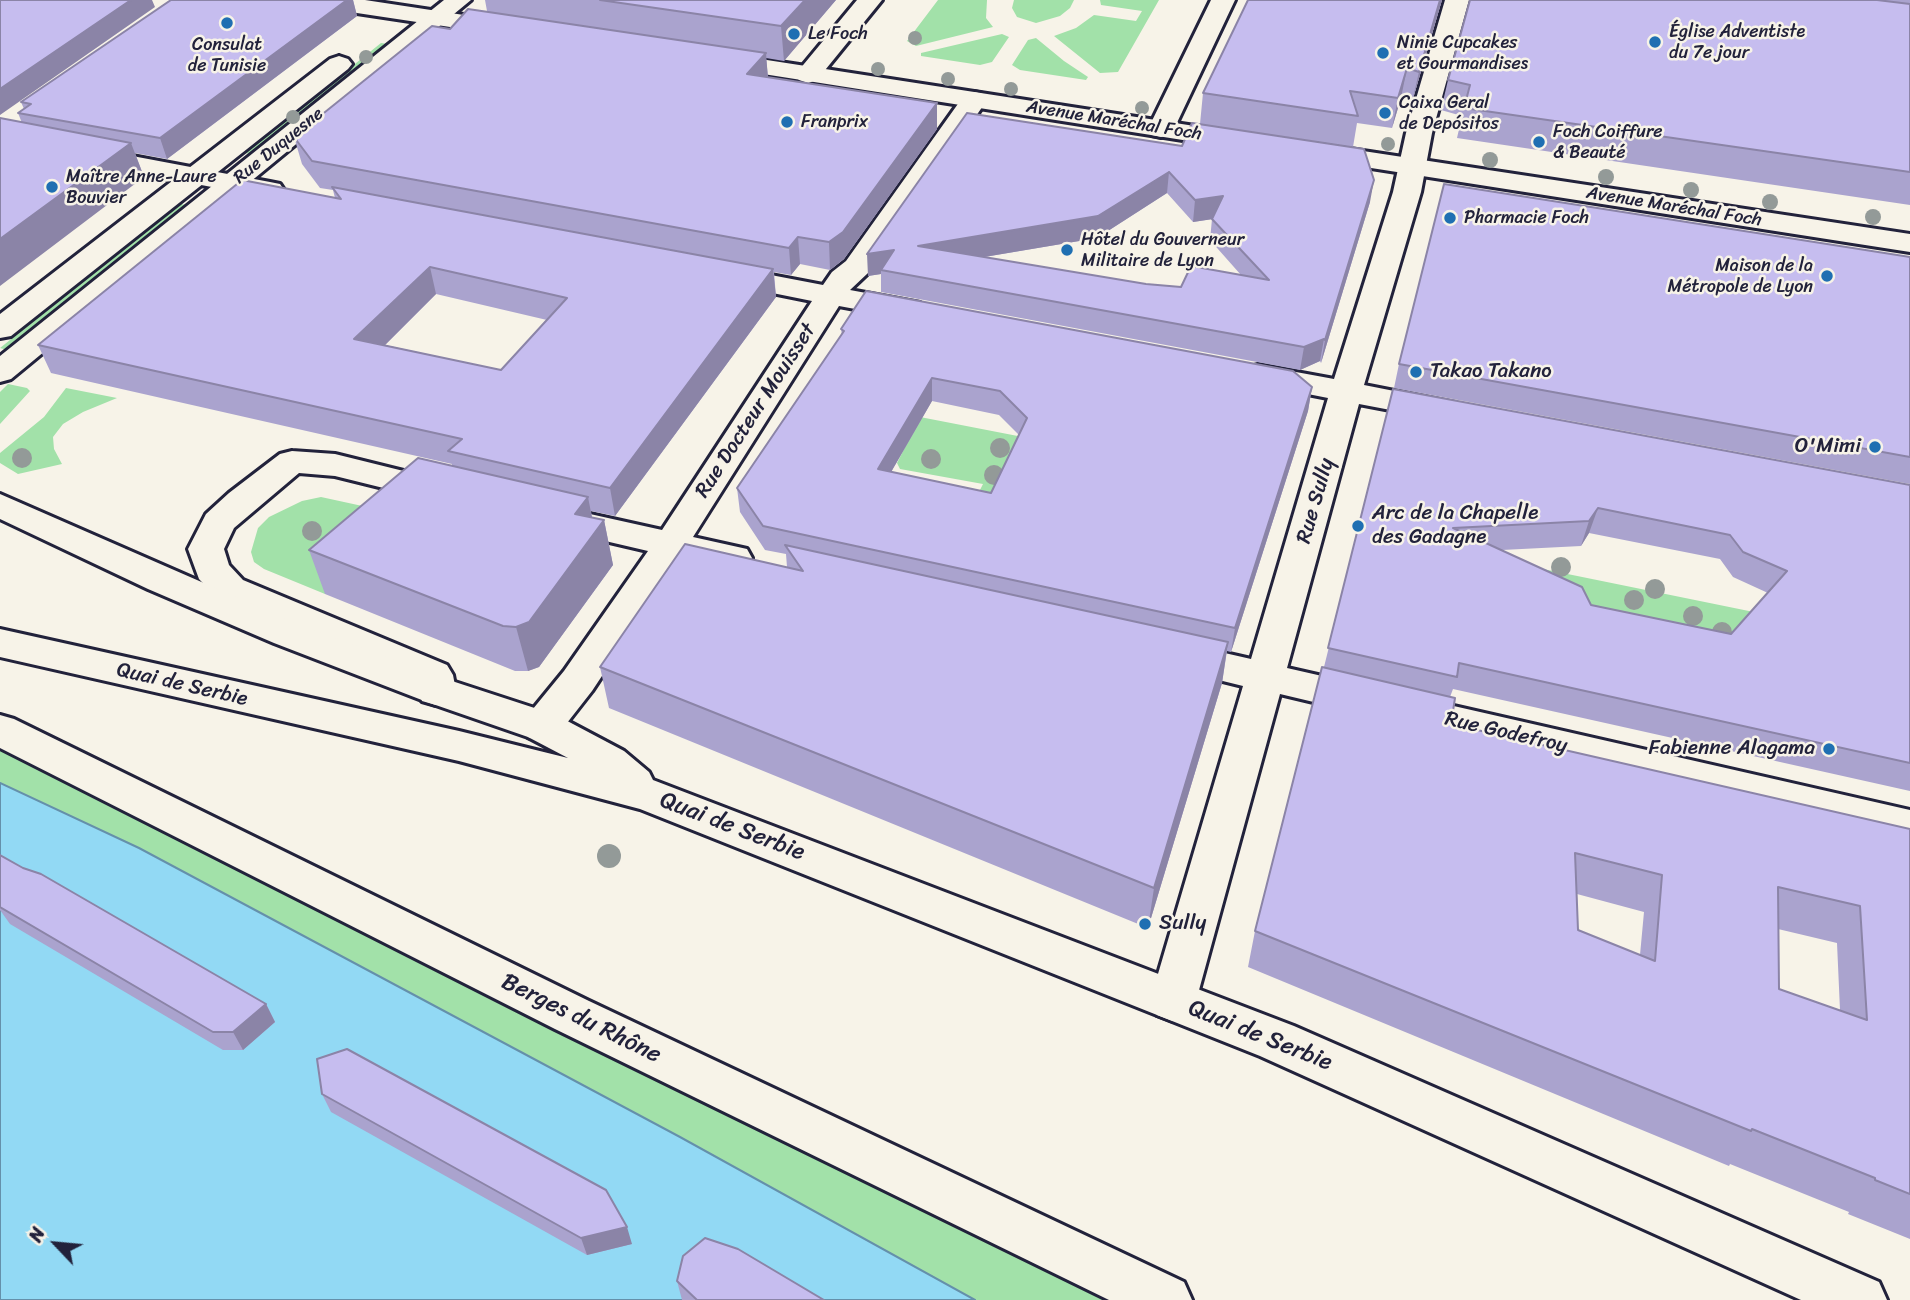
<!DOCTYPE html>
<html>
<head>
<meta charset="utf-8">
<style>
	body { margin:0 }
	#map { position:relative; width:1910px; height:1300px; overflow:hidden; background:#f7f3e8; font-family:Sriracha,sans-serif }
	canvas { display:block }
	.north { position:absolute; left:21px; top:1209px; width:70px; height:70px; -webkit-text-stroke:5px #f7f3e8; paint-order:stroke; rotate:296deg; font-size:19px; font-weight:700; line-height:28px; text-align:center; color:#22223b }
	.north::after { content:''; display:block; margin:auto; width:24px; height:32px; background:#22223b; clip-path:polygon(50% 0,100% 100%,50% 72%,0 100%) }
</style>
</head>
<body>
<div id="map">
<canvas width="1910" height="1300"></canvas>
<div class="north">N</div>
</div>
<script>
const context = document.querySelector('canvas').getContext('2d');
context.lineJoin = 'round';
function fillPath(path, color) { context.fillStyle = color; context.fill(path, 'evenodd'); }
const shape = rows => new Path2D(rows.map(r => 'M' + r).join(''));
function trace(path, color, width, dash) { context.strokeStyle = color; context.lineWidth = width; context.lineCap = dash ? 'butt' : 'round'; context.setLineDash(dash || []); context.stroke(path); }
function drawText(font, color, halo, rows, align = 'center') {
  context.font = font + ' Sriracha,sans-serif'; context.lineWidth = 5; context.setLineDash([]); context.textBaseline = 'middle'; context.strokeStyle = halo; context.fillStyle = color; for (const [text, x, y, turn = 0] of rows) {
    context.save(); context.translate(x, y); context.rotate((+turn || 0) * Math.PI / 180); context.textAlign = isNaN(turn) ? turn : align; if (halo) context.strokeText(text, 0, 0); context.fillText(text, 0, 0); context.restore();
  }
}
fillPath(shape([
	[938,0,987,0,986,18,993,27,916,46,907,41],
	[1014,0,1074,0,1070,8,1060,16,1036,23,1017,17,1012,8],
	[1100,0,1159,0,1118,72,1100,73,1054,36,1076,28,1094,15,1136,21,1142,11,1101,5],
	[1002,34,1009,37,992,62,980,65,921,56,921,53],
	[1036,38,1064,61,1088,77,1086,80,1020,70,1012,65,1028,40],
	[381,43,388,44,251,154,244,153],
	[180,204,188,205,7,350,0,348],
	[8,384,27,388,30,391,0,424,0,392],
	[66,388,117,398,83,412,63,424,53,437,54,449,62,464,18,474,0,463,0,453,44,417],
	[920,417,1028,438,1029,466,969,512,983,484,900,469,897,463],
	[321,497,413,517,325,594,264,569,254,562,251,552,258,528,269,517,302,501],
	[1543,569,1793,620,1794,657,1574,628],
	[0,748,147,822,1119,1300,975,1300,139,848,0,783]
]), '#a2e1a9');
const water = shape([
	[0,783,139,848,680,1137,975,1300,0,1300,0,783]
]);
fillPath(water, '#92d9f4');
trace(water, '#6590aa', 2);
const street = shape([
	[857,0,882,0,817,80,808,83,799,80,795,75,799,70,857,0],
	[1211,0,1235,0,1174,129,1170,135,1161,137,1152,135,1148,129,1211,0],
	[1445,0,1469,0,1432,133,1421,192,1364,385,1455,403,1460,410,1455,417,1443,420,1359,404,1287,668,1910,810,1910,844,1280,694,1196,1001,1189,1015,1173,1021,1157,1015,1150,1001,1243,686,1158,665,1153,655,1158,645,1172,641,1251,659,1328,398,1247,382,1242,375,1247,368,1258,365,1334,379,1393,192,1406,133,1445,0],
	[974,92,983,94,987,100,868,273,850,290,920,303,924,310,920,317,909,319,839,306,693,537,747,549,752,558,747,567,734,570,680,558,592,691,556,737,542,741,528,737,522,726,528,715,564,671,648,551,541,526,536,518,541,510,554,506,662,530,812,301,713,281,709,275,713,269,724,266,823,285,832,272,846,261,965,94,974,92],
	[0,131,270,182,280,184,284,190,280,196,270,198,0,147,0,131],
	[292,451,335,454,456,484,461,492,456,500,444,503,335,476,299,473,234,528,224,549,229,565,243,580,447,665,453,675,456,691,450,701,436,705,422,701,415,683,217,598,199,579,188,549,206,514,229,493,280,454,292,451],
	[0,715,14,719,589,1001,1184,1282,1192,1300,1109,1300,555,1029,0,748,0,715]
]);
const secondary = shape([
	[305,0,365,0,510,22,519,24,522,29,519,34,510,36,317,7,309,5,305,0],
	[715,52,1240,133,1250,135,1254,141,1250,147,1240,149,706,65,702,60,706,55,715,52],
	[1317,144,1910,234,1910,252,1307,158,1303,152,1307,146,1317,144]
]);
const primary = shape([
	[444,0,471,0,11,379,0,382,0,356,444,0],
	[339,56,348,59,352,64,348,69,11,336,0,338,0,314,330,59,339,56],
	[0,494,300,625,455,682,556,715,624,751,649,772,653,780,1294,1026,1879,1282,1887,1300,1801,1300,1260,1056,640,809,459,761,0,657,0,629,459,731,568,758,528,737,427,702,274,643,148,589,0,519,0,494]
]);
trace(street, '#22223b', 6);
trace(secondary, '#22223b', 6);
trace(primary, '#22223b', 6);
fillPath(street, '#f7f3e8');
fillPath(secondary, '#f7f3e8');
fillPath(primary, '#f7f3e8');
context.fillStyle = '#939a98';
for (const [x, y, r] of [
	[915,38,7],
	[366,57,7],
	[878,69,7],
	[948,79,7],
	[1011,89,7],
	[1142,108,7],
	[293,117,7],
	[1388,144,7],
	[1490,160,8],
	[1606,177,8],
	[1691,190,8],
	[1770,202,8],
	[1873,217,8],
	[1000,448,10],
	[22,458,10],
	[931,459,10],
	[994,475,10],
	[312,531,10],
	[1561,567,10],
	[1655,589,10],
	[1634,600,10],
	[1693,616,10],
	[1722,632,10],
	[609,856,12]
]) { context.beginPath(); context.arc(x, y, r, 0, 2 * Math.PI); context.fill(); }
fillPath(shape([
	[171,0,353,0,357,16,167,159,135,153,144,177,22,123,18,113,24,109,21,102],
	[485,0,836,0,784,61,766,58,768,77,937,103,937,129,844,259,830,270,800,264,791,275,774,272,776,297,615,516,591,511,592,518,604,520,613,565,539,667,528,671,515,671,325,594,309,550,452,466,452,464,51,373,38,345,335,198,333,190,320,188,302,164,294,137,450,29,487,11],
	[436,294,547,320,501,370,385,345],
	[1248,0,1442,0,1412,102,1401,98,1392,128,1357,123,1353,147,1200,124,1203,93],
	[1470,0,1910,0,1910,205,1457,138,1462,116,1441,110,1448,80],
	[967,113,1370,202,1321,363,1320,361,1300,370,881,292,881,274,868,276],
	[1167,193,1193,222,1212,219,1210,240,1241,275,1181,287,1146,284,984,257,1097,238],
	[1910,257,1910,484,1394,388,1399,364],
	[841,329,1312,387,1308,411,1231,652,1227,651,1222,683,1148,928,609,708,600,667,787,567,786,554,765,550,740,512,737,488,842,335],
	[932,401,999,415,1019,435,991,493,891,472],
	[1393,389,1910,485,1910,791,1453,689,1450,697,1451,724,1910,829,1910,1239,1848,1214,1849,1212,1730,1164,1729,1166,1248,967,1255,931,1324,667],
	[1589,533,1720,559,1733,577,1768,593,1731,634,1591,605,1502,550,1581,546],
	[1577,894,1644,912,1640,955,1578,930],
	[1778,929,1837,943,1840,1010,1779,989],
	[0,855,266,1004,275,1022,243,1050,223,1050,10,924,0,910],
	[322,1094,632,1244,587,1255,331,1112],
	[677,1281,824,1300,682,1300]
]), '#aaa3ce');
fillPath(shape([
	[131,0,152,0,155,7,0,115,0,89],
	[347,0,353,0,357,16,167,159,160,138],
	[805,0,836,0,784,61,781,26],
	[1440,0,1442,0,1412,102,1419,72],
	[766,53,768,79,747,74],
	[1407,68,1401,98,1392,128,1398,98],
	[937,103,937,129,844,259,830,270,829,242],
	[131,143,144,177,0,286,0,239],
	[1169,172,1167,193,1097,238,919,268,918,246],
	[1374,180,1370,202,1321,363,1325,340],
	[1223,196,1220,218,1193,222,1195,200],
	[798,237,800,264,791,275,789,248],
	[894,250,881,270,881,274,868,276,867,254],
	[430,267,436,294,363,367,354,339],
	[773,269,776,297,615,516,610,488],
	[1324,339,1320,361,1300,370,1304,347],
	[932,378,932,401,879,493,878,469],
	[1312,387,1308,411,1231,652,1235,628],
	[588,497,595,533,604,520,613,565,539,667,528,671,516,627,575,514],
	[1598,508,1589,533,1581,546,1589,521],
	[1228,642,1222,683,1148,928,1154,888],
	[266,1004,275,1022,243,1050,233,1032],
	[627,1227,632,1244,587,1255,581,1238]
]), '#8b84a7');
const building = shape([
	[0,0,131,0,0,89,0,0],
	[171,0,347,0,160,138,18,113,31,104,21,102,171,0],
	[600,0,805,0,781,26,600,0],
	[1248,0,1440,0,1419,72,1407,68,1398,98,1350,91,1358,116,1203,93,1248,0],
	[1470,0,1877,0,1910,4,1910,172,1464,108,1470,85,1448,80,1470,0],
	[468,9,766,53,747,74,937,103,843,232,829,242,798,237,789,248,312,161,294,137,432,26,450,29,468,9],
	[967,113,1182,146,1192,123,1364,149,1374,180,1325,340,1324,339,1304,347,881,270,894,250,867,254,967,113],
	[1169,172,1195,200,1223,196,1212,219,1269,280,1191,266,1181,287,1146,284,918,246,1098,216,1169,172],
	[0,118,131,143,0,239,0,118],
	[242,180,341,199,332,187,773,269,610,488,448,451,462,439,38,345,242,180],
	[430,267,567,298,501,370,354,339,430,267],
	[1444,184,1910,257,1910,457,1399,364,1444,184],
	[866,291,1293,371,1312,387,1235,628,763,526,737,488,844,331,841,329,866,291],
	[932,378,1000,391,1027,418,991,493,878,469,932,378],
	[1393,389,1910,485,1910,763,1459,663,1457,677,1328,648,1393,389],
	[1598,508,1730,535,1743,552,1787,571,1731,634,1591,605,1582,587,1453,528,1589,521,1598,508],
	[418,458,588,497,575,514,604,520,529,622,516,627,503,626,309,550,418,458],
	[685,544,803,571,785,545,1228,642,1154,888,600,667,685,544],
	[1322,667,1455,698,1451,724,1910,829,1910,1194,1875,1180,1875,1178,1752,1129,1751,1131,1255,931,1322,667],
	[1575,853,1662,875,1655,961,1578,930,1575,853],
	[1778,887,1860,906,1867,1020,1779,989,1778,887],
	[0,855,23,868,41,874,266,1004,233,1032,213,1032,0,907,0,855],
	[347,1049,606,1190,627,1227,581,1238,322,1094,317,1059,347,1049],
	[705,1238,738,1249,824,1300,697,1300,677,1281,683,1256,705,1238]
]);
fillPath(building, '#c6bdef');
trace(building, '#8b84a7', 2);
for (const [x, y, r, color] of [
	[227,23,7,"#1f6fb2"],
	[794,34,7,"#1f6fb2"],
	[1655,42,7,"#1f6fb2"],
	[1383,53,7,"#1f6fb2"],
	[1385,113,7,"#1f6fb2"],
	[787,122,7,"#1f6fb2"],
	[1539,142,7,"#1f6fb2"],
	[52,187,7,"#1f6fb2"],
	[1450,218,7,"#1f6fb2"],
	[1067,250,7,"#1f6fb2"],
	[1827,276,7,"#1f6fb2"],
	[1416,372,7,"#1f6fb2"],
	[1875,447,7,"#1f6fb2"],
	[1358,526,7,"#1f6fb2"],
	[1829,749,7,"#1f6fb2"],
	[1145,924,7,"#1f6fb2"]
]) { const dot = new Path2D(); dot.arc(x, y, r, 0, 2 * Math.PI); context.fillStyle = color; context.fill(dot); trace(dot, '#f7f3e8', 2.5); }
drawText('18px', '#22223b', '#f7f3e8', [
	["Église Adventiste",1669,32],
	["du 7e jour",1669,53],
	["Le Foch",808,34],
	["Ninie Cupcakes",1397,43],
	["et Gourmandises",1397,64],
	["Consulat",227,45,"center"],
	["de Tunisie",227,66,"center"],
	["Caixa Geral",1399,103],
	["de Depósitos",1399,124],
	["Franprix",801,122],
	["Foch Coiffure",1553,132],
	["& Beauté",1553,153],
	["Maître Anne-Laure",66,177],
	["Bouvier",66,198],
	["Pharmacie Foch",1464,218],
	["Hôtel du Gouverneur",1081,240],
	["Militaire de Lyon",1081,261],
	["Maison de la",1813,266,"right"],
	["Métropole de Lyon",1813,287,"right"]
], 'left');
drawText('18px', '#22223b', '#f7f3e8', [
	["Avenue Maréchal Foch",1114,121,9],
	["Rue Duquesne",279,146,-39],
	["Avenue Maréchal Foch",1674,207,9]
]);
drawText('21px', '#22223b', '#f7f3e8', [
	["Takao Takano",1430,372],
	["O'Mimi",1861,447,"right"],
	["Arc de la Chapelle",1372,514],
	["des Gadagne",1372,538],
	["Fabienne Alagama",1815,749,"right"],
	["Sully",1159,924]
], 'left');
drawText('21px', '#22223b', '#f7f3e8', [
	["Rue Docteur Mouisset",756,411,-57],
	["Rue Sully",1316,501,-74],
	["Quai de Serbie",182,685,13],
	["Rue Godefroy",1506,733,13]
]);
drawText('24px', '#22223b', '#f7f3e8', [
	["Quai de Serbie",732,827,21],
	["Berges du Rhône",581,1019,26],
	["Quai de Serbie",1260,1036,22]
]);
</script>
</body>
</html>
